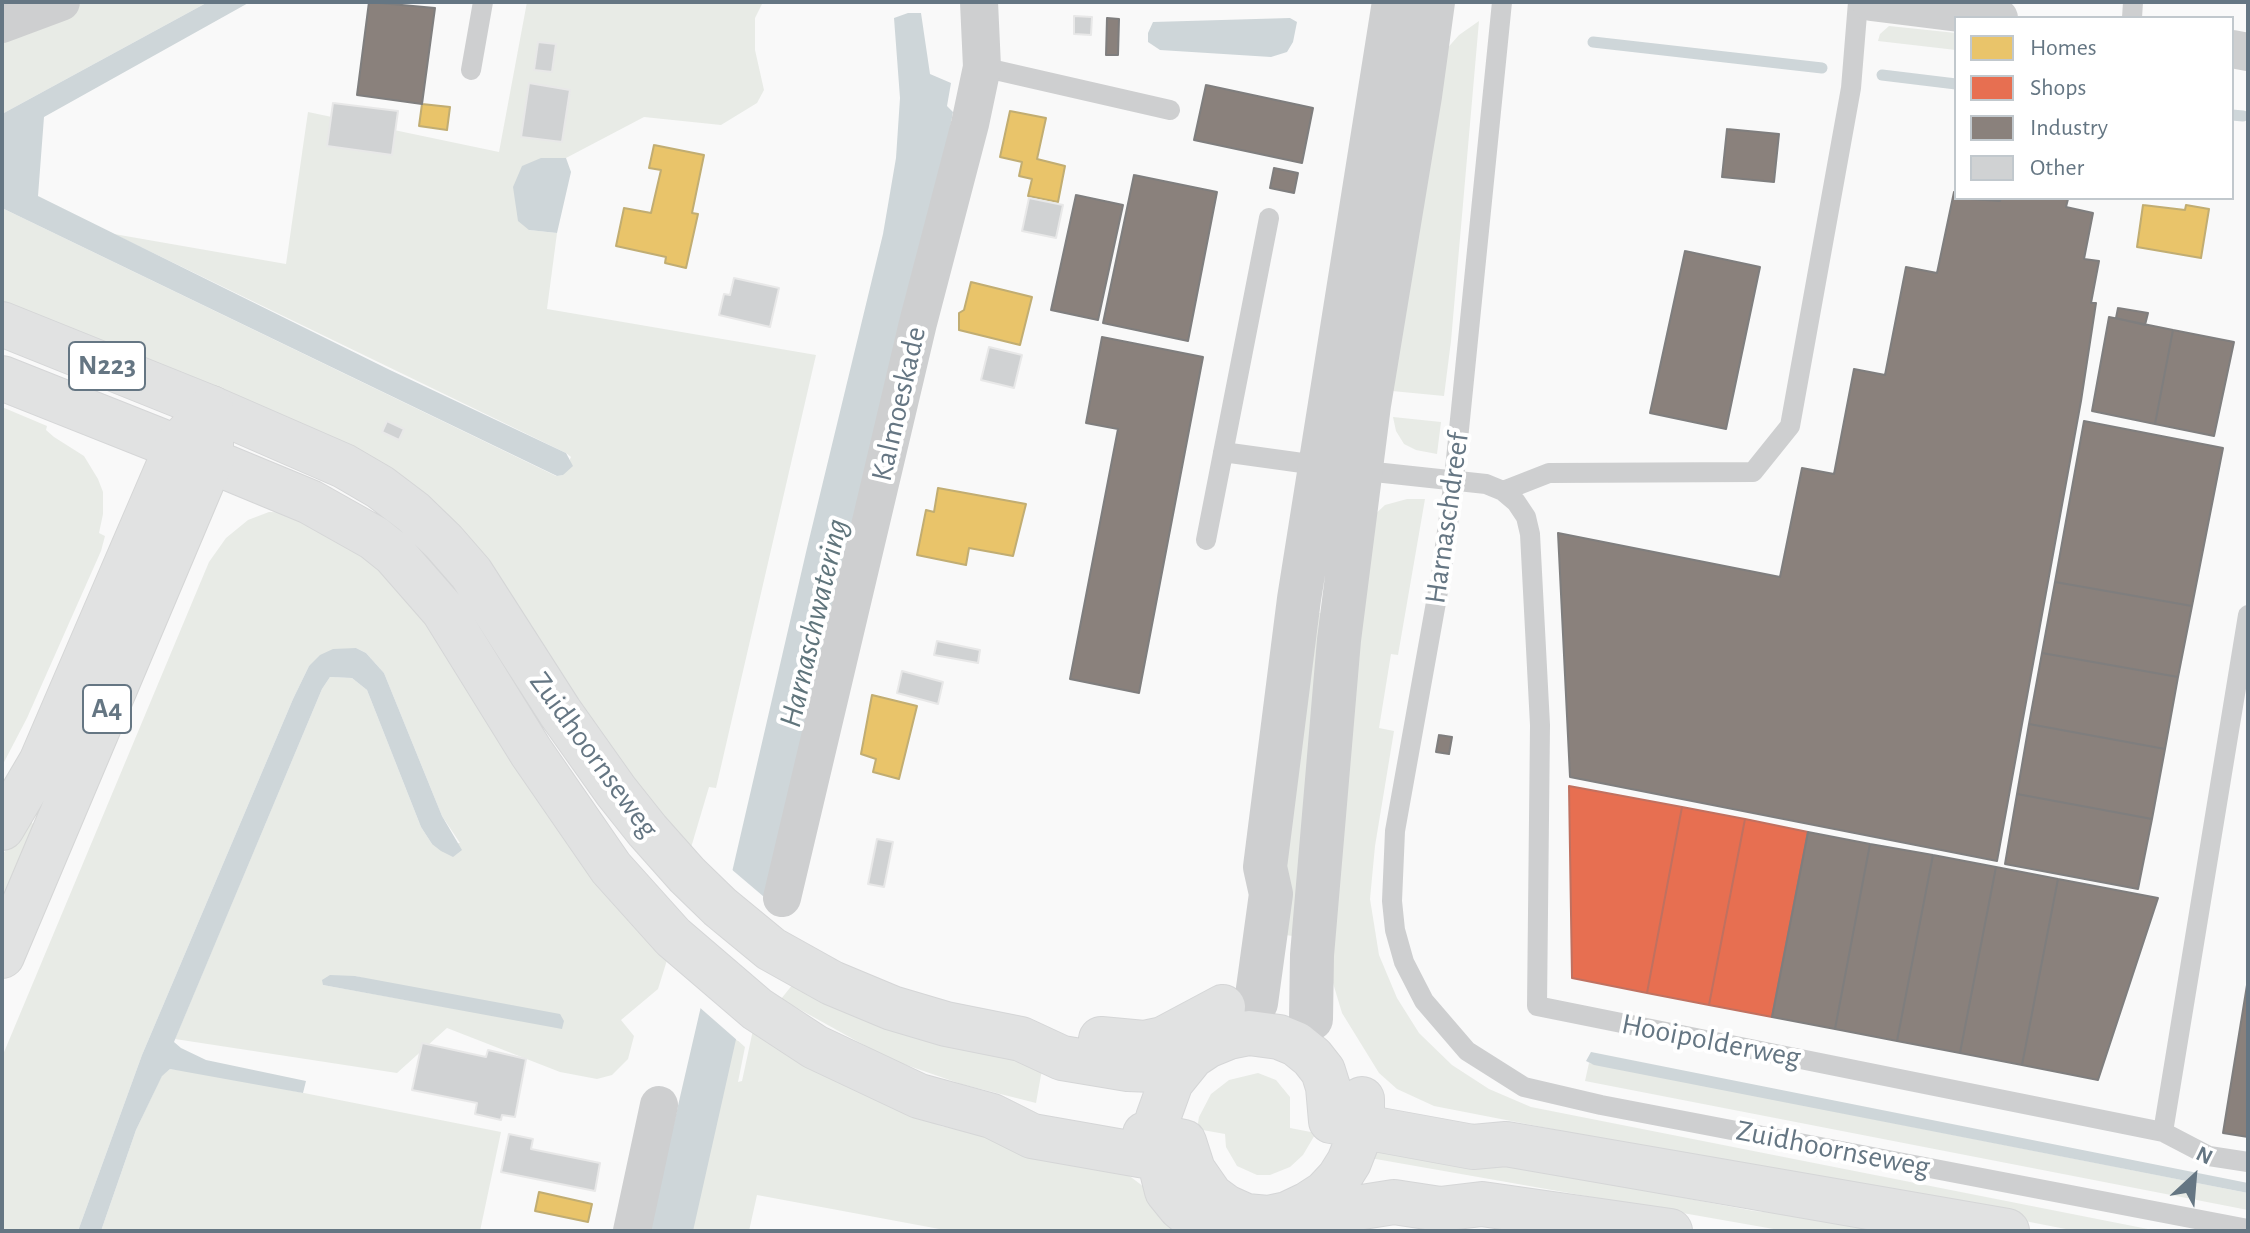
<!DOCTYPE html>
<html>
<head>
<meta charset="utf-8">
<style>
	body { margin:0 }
	#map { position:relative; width:2250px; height:1233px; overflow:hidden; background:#f9f9f9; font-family:"Alegreya Sans",sans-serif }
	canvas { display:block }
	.frame { position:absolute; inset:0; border:4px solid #657683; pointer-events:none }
	.legend { position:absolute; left:1954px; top:16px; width:280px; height:184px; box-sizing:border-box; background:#fff; border:2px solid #c1c8cd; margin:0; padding:10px 14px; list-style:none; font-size:24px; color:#657683 }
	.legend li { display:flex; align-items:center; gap:16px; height:40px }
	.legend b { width:40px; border:2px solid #c1c8cd }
	.north { position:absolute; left:2154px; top:1137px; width:80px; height:80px; -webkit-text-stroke:6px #fff; paint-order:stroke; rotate:26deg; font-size:22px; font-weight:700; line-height:32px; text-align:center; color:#657683 }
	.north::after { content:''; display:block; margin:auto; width:28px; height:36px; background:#657683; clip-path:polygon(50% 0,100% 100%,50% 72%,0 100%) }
</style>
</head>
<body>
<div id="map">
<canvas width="2250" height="1233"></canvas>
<div class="frame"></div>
<ul class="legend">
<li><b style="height:22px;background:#e9c46a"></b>Homes</li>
<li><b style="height:22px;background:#e76f51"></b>Shops</li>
<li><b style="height:22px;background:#8a817c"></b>Industry</li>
<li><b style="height:22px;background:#d0d2d3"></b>Other</li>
</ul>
<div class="north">N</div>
</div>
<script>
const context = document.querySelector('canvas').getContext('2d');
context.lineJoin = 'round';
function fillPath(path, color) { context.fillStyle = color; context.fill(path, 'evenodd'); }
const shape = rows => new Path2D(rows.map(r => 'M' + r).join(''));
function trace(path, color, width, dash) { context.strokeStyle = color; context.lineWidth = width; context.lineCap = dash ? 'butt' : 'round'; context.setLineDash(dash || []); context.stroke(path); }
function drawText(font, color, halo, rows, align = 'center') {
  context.font = font + ' "Alegreya Sans",sans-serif'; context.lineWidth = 8; context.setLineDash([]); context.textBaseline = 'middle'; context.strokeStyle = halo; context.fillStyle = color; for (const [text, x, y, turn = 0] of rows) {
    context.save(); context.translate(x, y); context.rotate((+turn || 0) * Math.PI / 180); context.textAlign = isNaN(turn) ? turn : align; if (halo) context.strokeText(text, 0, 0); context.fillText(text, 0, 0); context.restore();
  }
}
fillPath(shape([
	[85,2,208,2,2,114,2,37],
	[527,2,763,2,755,18,755,50,764,90,757,103,721,125,644,117,566,158,541,158,529,230,557,233,547,309,816,355,716,788,709,787,690,851,668,827,474,556,2,308,2,208,556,476,563,475,571,457,566,453,114,234,286,264,308,112,499,152],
	[1479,21,1451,341,1444,396,1392,391,1444,52,1459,35],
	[1889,26,1956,33,1956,50,1878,41,1880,34],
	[2,407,47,426,46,430,54,437,84,456,98,479,103,492,103,514,99,533,105,536,101,551,27,718,2,766],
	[1393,417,1441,422,1437,454,1416,450,1404,444,1396,431],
	[1407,499,1425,499,1398,655,1391,654,1379,728,1394,731,1375,846,1370,899,1379,955,1397,998,1419,1033,1452,1065,1489,1089,1531,1107,2158,1231,2076,1231,1434,1106,1397,1089,1379,1073,1342,1013,1333,983,1330,901,1370,519,1385,505],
	[269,512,302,513,382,558,668,957,658,989,621,1020,634,1036,628,1059,612,1075,597,1079,560,1072,447,1028,397,1073,175,1039,322,689,330,677,352,678,367,690,421,827,432,844,460,843,442,816,384,673,366,653,356,648,309,666,293,699,142,1055,78,1231,2,1231,2,1057,209,562,226,538,248,520],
	[355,976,563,1028,323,985],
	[1331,612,1301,937,1277,934,1319,613],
	[30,820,43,837,2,937,2,855],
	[793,984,1043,1064,1036,1103,961,1084,889,1059,781,999],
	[753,1030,861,1092,941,1126,1085,1156,1123,1171,1144,1187,1185,1231,950,1231,757,1195,749,1231,692,1231,735,1038,745,1047,738,1082,742,1081],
	[1589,1063,2248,1193,2248,1210,1585,1081],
	[170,1069,203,1073,501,1132,480,1231,101,1231,136,1130,162,1075],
	[1258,1073,1276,1080,1290,1097,1290,1128,1316,1133,1303,1155,1290,1167,1270,1175,1257,1175,1237,1166,1226,1147,1225,1134,1197,1129,1199,1117,1211,1094,1229,1080],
	[1376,1140,1754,1211,1966,1231,1785,1231,1370,1158]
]), '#e8ebe6');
fillPath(shape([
	[208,2,250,2,44,117,38,196,390,370,566,453,573,466,563,475,557,476,2,208,2,114],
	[908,13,921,13,930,74,951,83,947,106,953,112,945,156,807,723,693,1231,649,1231,807,548,883,234,896,158,900,98,894,18],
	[1290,18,1297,22,1293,42,1287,52,1271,57,1160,50,1148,42,1148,33,1153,22],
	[541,158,566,158,571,172,557,233,529,230,518,221,513,187,522,166],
	[356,648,366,653,384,673,442,816,462,850,453,857,441,851,432,844,421,827,367,690,352,678,330,677,322,689,174,1042,181,1048,206,1060,306,1081,303,1093,170,1069,162,1076,136,1130,101,1231,78,1231,142,1055,293,699,309,666,320,655,333,649],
	[330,975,355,976,560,1014,564,1021,562,1029,323,985,322,980],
	[1591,1052,2248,1183,2248,1193,1594,1065,1586,1061]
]), '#ced6d9');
fillPath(shape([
	[730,868,770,902,738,1041,698,1006]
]), '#f9f9f9');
const homes = shape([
	[422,104,450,107,447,130,419,126,422,104],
	[1010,111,1046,118,1037,159,1065,166,1058,202,1028,196,1032,179,1019,176,1022,162,1000,157,1010,111],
	[654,145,704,155,692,213,698,214,686,268,665,263,666,257,616,246,624,208,651,213,661,170,649,168,654,145],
	[2143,205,2185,210,2186,205,2209,209,2201,258,2137,247,2143,205],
	[971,282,1032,297,1020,345,959,330,959,313,964,310,971,282],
	[938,488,1026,504,1013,556,969,548,966,565,917,555,926,510,934,512,938,488],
	[872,695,917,706,899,779,873,772,876,759,861,754,872,695],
	[539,1192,592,1204,588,1222,535,1211,539,1192]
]);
fillPath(homes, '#e9c46a');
trace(homes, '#c1ad72', 2);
const shops = shape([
	[1569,786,1682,807,1647,993,1572,978,1569,786],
	[1682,807,1745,819,1709,1005,1647,993,1682,807],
	[1745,819,1808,832,1772,1017,1709,1005,1745,819]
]);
fillPath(shops, '#e76f51');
trace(shops, '#c07160', 2);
const industry = shape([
	[369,2,435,8,422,104,357,95,369,2],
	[1107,18,1119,19,1118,55,1106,55,1107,18],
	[1206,85,1313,108,1302,163,1194,140,1206,85],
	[1727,129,1779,134,1774,182,1722,177,1727,129],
	[1274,168,1298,173,1294,193,1270,188,1274,168],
	[1134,175,1217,192,1188,341,1103,323,1134,175],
	[1954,192,1956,198,2000,201,2001,198,2068,199,2066,207,2093,213,2084,259,2099,261,2091,303,2096,303,2081,401,1997,861,1570,777,1558,533,1780,577,1802,468,1834,474,1854,369,1885,375,1906,267,1937,273,1954,192],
	[1076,195,1123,205,1098,320,1051,310,1076,195],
	[1685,251,1760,267,1726,429,1650,413,1685,251],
	[2118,308,2148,313,2145,325,2116,318,2118,308],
	[2109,317,2173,330,2155,424,2092,411,2109,317],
	[2173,330,2234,342,2214,436,2155,424,2173,330],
	[1102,337,1203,357,1139,693,1070,679,1118,429,1086,423,1102,337],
	[2084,421,2223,448,2192,606,2055,582,2084,421],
	[2055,582,2192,606,2178,677,2042,653,2055,582],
	[2042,653,2178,677,2165,749,2029,724,2042,653],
	[2029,724,2165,749,2152,819,2017,794,2029,724],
	[1439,735,1452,737,1449,754,1436,752,1439,735],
	[2017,794,2152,819,2138,889,2005,864,2017,794],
	[1808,832,1870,844,1835,1029,1772,1017,1808,832],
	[1870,844,1933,855,1897,1041,1835,1029,1870,844],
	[1933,855,1996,867,1960,1053,1897,1041,1933,855],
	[1996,867,2058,879,2022,1065,1960,1053,1996,867],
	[2058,879,2158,898,2098,1080,2022,1065,2058,879],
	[2248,979,2248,1137,2223,1133,2248,979]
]);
fillPath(industry, '#8a817c');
trace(industry, '#7f7e7e', 2);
trace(shape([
	[1593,42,1822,68],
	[1882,75,1956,84],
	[2232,115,2243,116]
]), '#ced6d9', 11);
const building = shape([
	[1074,16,1092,17,1091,35,1074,34,1074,16],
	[538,42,556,44,552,72,534,70,538,42],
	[529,83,570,90,562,142,521,137,529,83],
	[333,103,398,111,392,155,327,146,333,103],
	[1029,198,1063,205,1056,238,1022,231,1029,198],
	[734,278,779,288,770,327,719,315,724,294,730,295,734,278],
	[989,347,1022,355,1014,388,981,380,989,347],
	[387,421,404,429,399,440,382,432,387,421],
	[937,641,980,650,978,663,934,655,937,641],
	[902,671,943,682,938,704,897,693,902,671],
	[877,839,893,842,884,887,868,884,877,839],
	[422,1043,486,1057,488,1050,526,1059,515,1117,502,1115,501,1120,475,1114,477,1103,412,1090,422,1043],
	[509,1134,533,1139,531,1149,600,1163,595,1191,501,1172,509,1134]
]);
fillPath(building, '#d0d2d3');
trace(building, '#e8e8e8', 2);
const secondary = shape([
	[211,408,344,466,380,487,413,512,444,542,471,573,560,712,616,791,647,830,687,875,720,907,771,949,832,983,892,1008,946,1024,1021,1039,1062,1058,1128,1069,1178,1071],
	[211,461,310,502,374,538,394,554,443,610,531,752,611,868,673,937,757,1009,815,1047,919,1096,992,1116,1032,1136,1157,1158],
	[1101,1039,1144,1043,1163,1039,1223,1007],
	[1145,1134,1184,1142,1193,1170,1211,1196,1226,1207,1246,1216,1268,1218,1287,1214,1308,1204,1325,1193,1339,1178,1349,1162,1358,1139,1362,1127,1362,1099],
	[1209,1231,1180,1207,1167,1191,1156,1147,1158,1118,1171,1082,1192,1056,1207,1046,1229,1037,1249,1033,1279,1037,1296,1044,1312,1057,1323,1071,1328,1087,1331,1121,1473,1147,1506,1144,2007,1231],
	[1316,1231,1356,1208,1394,1202,1440,1209,1482,1204,1670,1231]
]);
const primary = shape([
	[2,324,211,408],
	[2,378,211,461]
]);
const motorway = shape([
	[2,828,41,762,177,446,211,408],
	[2,956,211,461,211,408]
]);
trace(secondary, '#d5d6d7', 46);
trace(primary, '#d5d6d7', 46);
trace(motorway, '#d5d6d6', 46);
trace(shape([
	[1502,2,1454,479,1442,569,1395,831,1392,901,1395,930,1404,962,1424,1001,1467,1051,1524,1087,1601,1105,2248,1229],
	[2132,18,2133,2],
	[982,67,1170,110],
	[471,70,483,2],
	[1223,452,1324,466],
	[1356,470,1486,484,1503,491,1516,502,1526,517,1530,534,1540,725,1537,1006,2163,1132,2248,615],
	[1503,491,1549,473,1753,472,1790,426,1851,88,1858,2],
	[1206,540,1269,218],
	[2163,1132,2209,1156,2248,1162]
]), '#cecfd0', 20);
trace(shape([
	[1871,2,1999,18],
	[2,24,61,2],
	[2232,49,2248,52],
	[782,898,918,323,970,124,982,67,979,2],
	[632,1231,659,1105]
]), '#cecfd0', 38);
trace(shape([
	[1256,1003,1271,894,1265,867,1299,599,1394,2],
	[1311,1019,1312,955,1339,640,1369,405,1420,96,1433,2]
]), '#cecfd0', 44);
trace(secondary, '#e1e2e2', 44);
trace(primary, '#e1e2e2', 44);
trace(motorway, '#e1e2e2', 44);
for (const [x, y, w] of [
	[107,366,76],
	[107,709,48]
]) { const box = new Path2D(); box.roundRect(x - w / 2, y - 24, w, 48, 6); context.fillStyle = '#fff'; context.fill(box); trace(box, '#657683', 2); }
drawText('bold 28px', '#657683', null, [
	["N223",107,366],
	["A4",107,709]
]);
drawText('30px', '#657683', '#fff', [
	["Kalmoeskade",899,404,-77],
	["Harnaschdreef",1447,518,-82],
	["Zuidhoornseweg",594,755,54],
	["Hooipolderweg",1711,1041,11],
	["Zuidhoornseweg",1833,1149,11]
]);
drawText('italic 32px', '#60757c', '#fff', [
	["Harnaschwatering",814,623,-77]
]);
</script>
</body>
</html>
